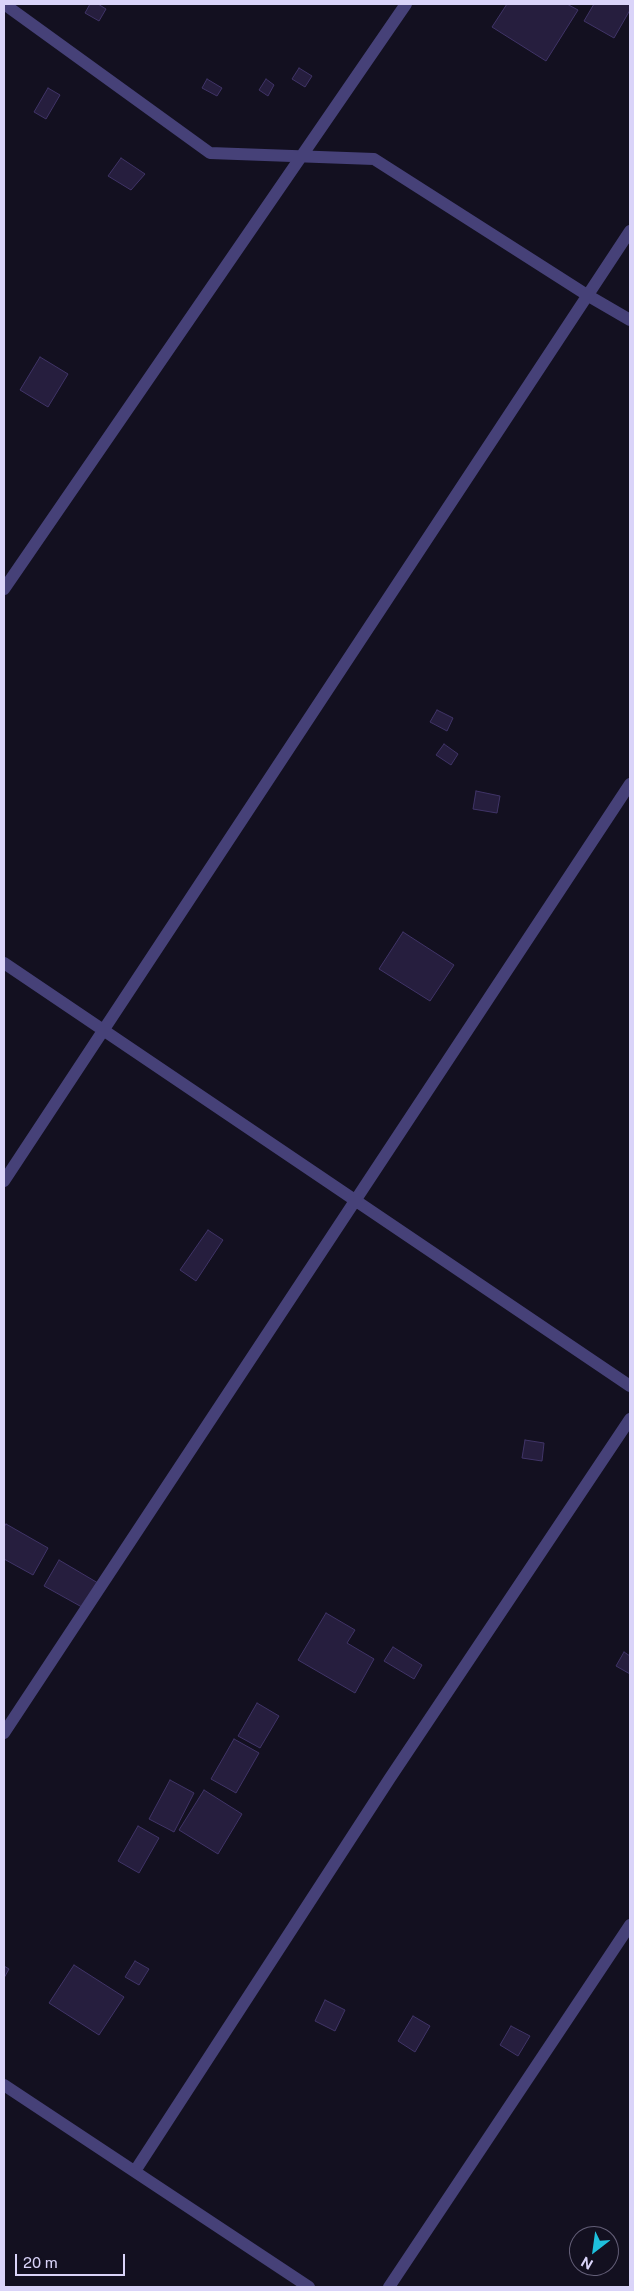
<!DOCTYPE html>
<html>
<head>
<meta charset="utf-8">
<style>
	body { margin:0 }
	#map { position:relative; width:634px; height:2291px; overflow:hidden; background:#131020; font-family:"Public Sans",sans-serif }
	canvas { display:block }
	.frame { position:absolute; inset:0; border:5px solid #dad4f9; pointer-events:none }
	.north { position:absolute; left:569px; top:2226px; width:50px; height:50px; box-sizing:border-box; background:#131020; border:1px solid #635e77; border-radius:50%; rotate:210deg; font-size:14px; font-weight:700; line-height:20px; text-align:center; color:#dad4f9 }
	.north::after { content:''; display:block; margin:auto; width:18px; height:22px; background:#1ec0dc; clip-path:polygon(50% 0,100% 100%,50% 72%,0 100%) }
	.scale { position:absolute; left:15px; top:2254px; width:110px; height:22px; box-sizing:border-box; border:2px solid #dad4f9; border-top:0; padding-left:6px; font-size:15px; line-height:18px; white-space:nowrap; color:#dad4f9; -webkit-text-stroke:4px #131020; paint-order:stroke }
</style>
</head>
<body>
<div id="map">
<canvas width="634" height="2291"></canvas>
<div class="frame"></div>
<div class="north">N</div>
<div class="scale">20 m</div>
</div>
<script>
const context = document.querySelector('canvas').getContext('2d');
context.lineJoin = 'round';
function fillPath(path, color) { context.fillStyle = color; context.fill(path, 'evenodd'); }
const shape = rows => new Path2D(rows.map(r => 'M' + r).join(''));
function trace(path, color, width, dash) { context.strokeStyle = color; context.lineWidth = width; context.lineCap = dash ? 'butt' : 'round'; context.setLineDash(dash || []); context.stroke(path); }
const building = shape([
	[90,4,98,4,106,9,99,21,85,13,90,4],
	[507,4,567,4,578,10,546,61,492,27,507,4],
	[594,4,630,4,630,10,614,38,584,21,594,4],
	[299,68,312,76,305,87,292,79,299,68],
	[207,79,222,88,217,96,202,88,207,79],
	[266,79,274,85,268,96,259,90,266,79],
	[48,88,60,95,46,119,34,112,48,88],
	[121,158,145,174,131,190,108,176,121,158],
	[40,357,68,374,48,407,20,390,40,357],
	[437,710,453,718,447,731,430,722,437,710],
	[444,744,458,754,451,765,436,755,444,744],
	[476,791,500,796,497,813,473,809,476,791],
	[403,932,454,965,430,1001,379,969,403,932],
	[208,1230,223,1240,196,1281,180,1270,208,1230],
	[525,1440,544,1443,542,1461,522,1458,525,1440],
	[6,1524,48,1548,33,1575,4,1559,4,1527,6,1524],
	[59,1560,103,1586,89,1611,44,1586,59,1560],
	[326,1613,355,1630,347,1643,374,1659,355,1693,298,1660,326,1613],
	[393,1647,422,1665,414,1679,384,1661,393,1647],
	[624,1652,630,1656,630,1674,616,1666,624,1652],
	[257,1703,279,1716,260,1748,238,1736,257,1703],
	[234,1739,259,1753,236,1793,211,1779,234,1739],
	[170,1780,194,1793,174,1832,149,1819,170,1780],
	[204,1790,242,1814,218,1854,179,1830,204,1790],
	[138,1826,159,1838,139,1873,118,1861,138,1826],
	[135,1961,149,1969,139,1985,125,1977,135,1961],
	[74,1965,124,1997,99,2035,49,2003,74,1965],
	[4,1966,9,1969,4,1978,4,1966],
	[325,2000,345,2010,335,2031,315,2021,325,2000],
	[413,2016,430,2026,415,2052,398,2041,413,2016],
	[511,2026,530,2036,518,2056,500,2045,511,2026]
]);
fillPath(building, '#261e3e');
trace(building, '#403467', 1);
trace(shape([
	[4,4,210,153,374,159,587,295,630,320],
	[4,589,406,4],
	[4,963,630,1386],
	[4,1181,630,231],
	[4,1733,630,784],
	[4,2085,309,2287],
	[135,2171,390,1778,630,1419],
	[389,2287,630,1925]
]), '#464178', 12);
</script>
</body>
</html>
